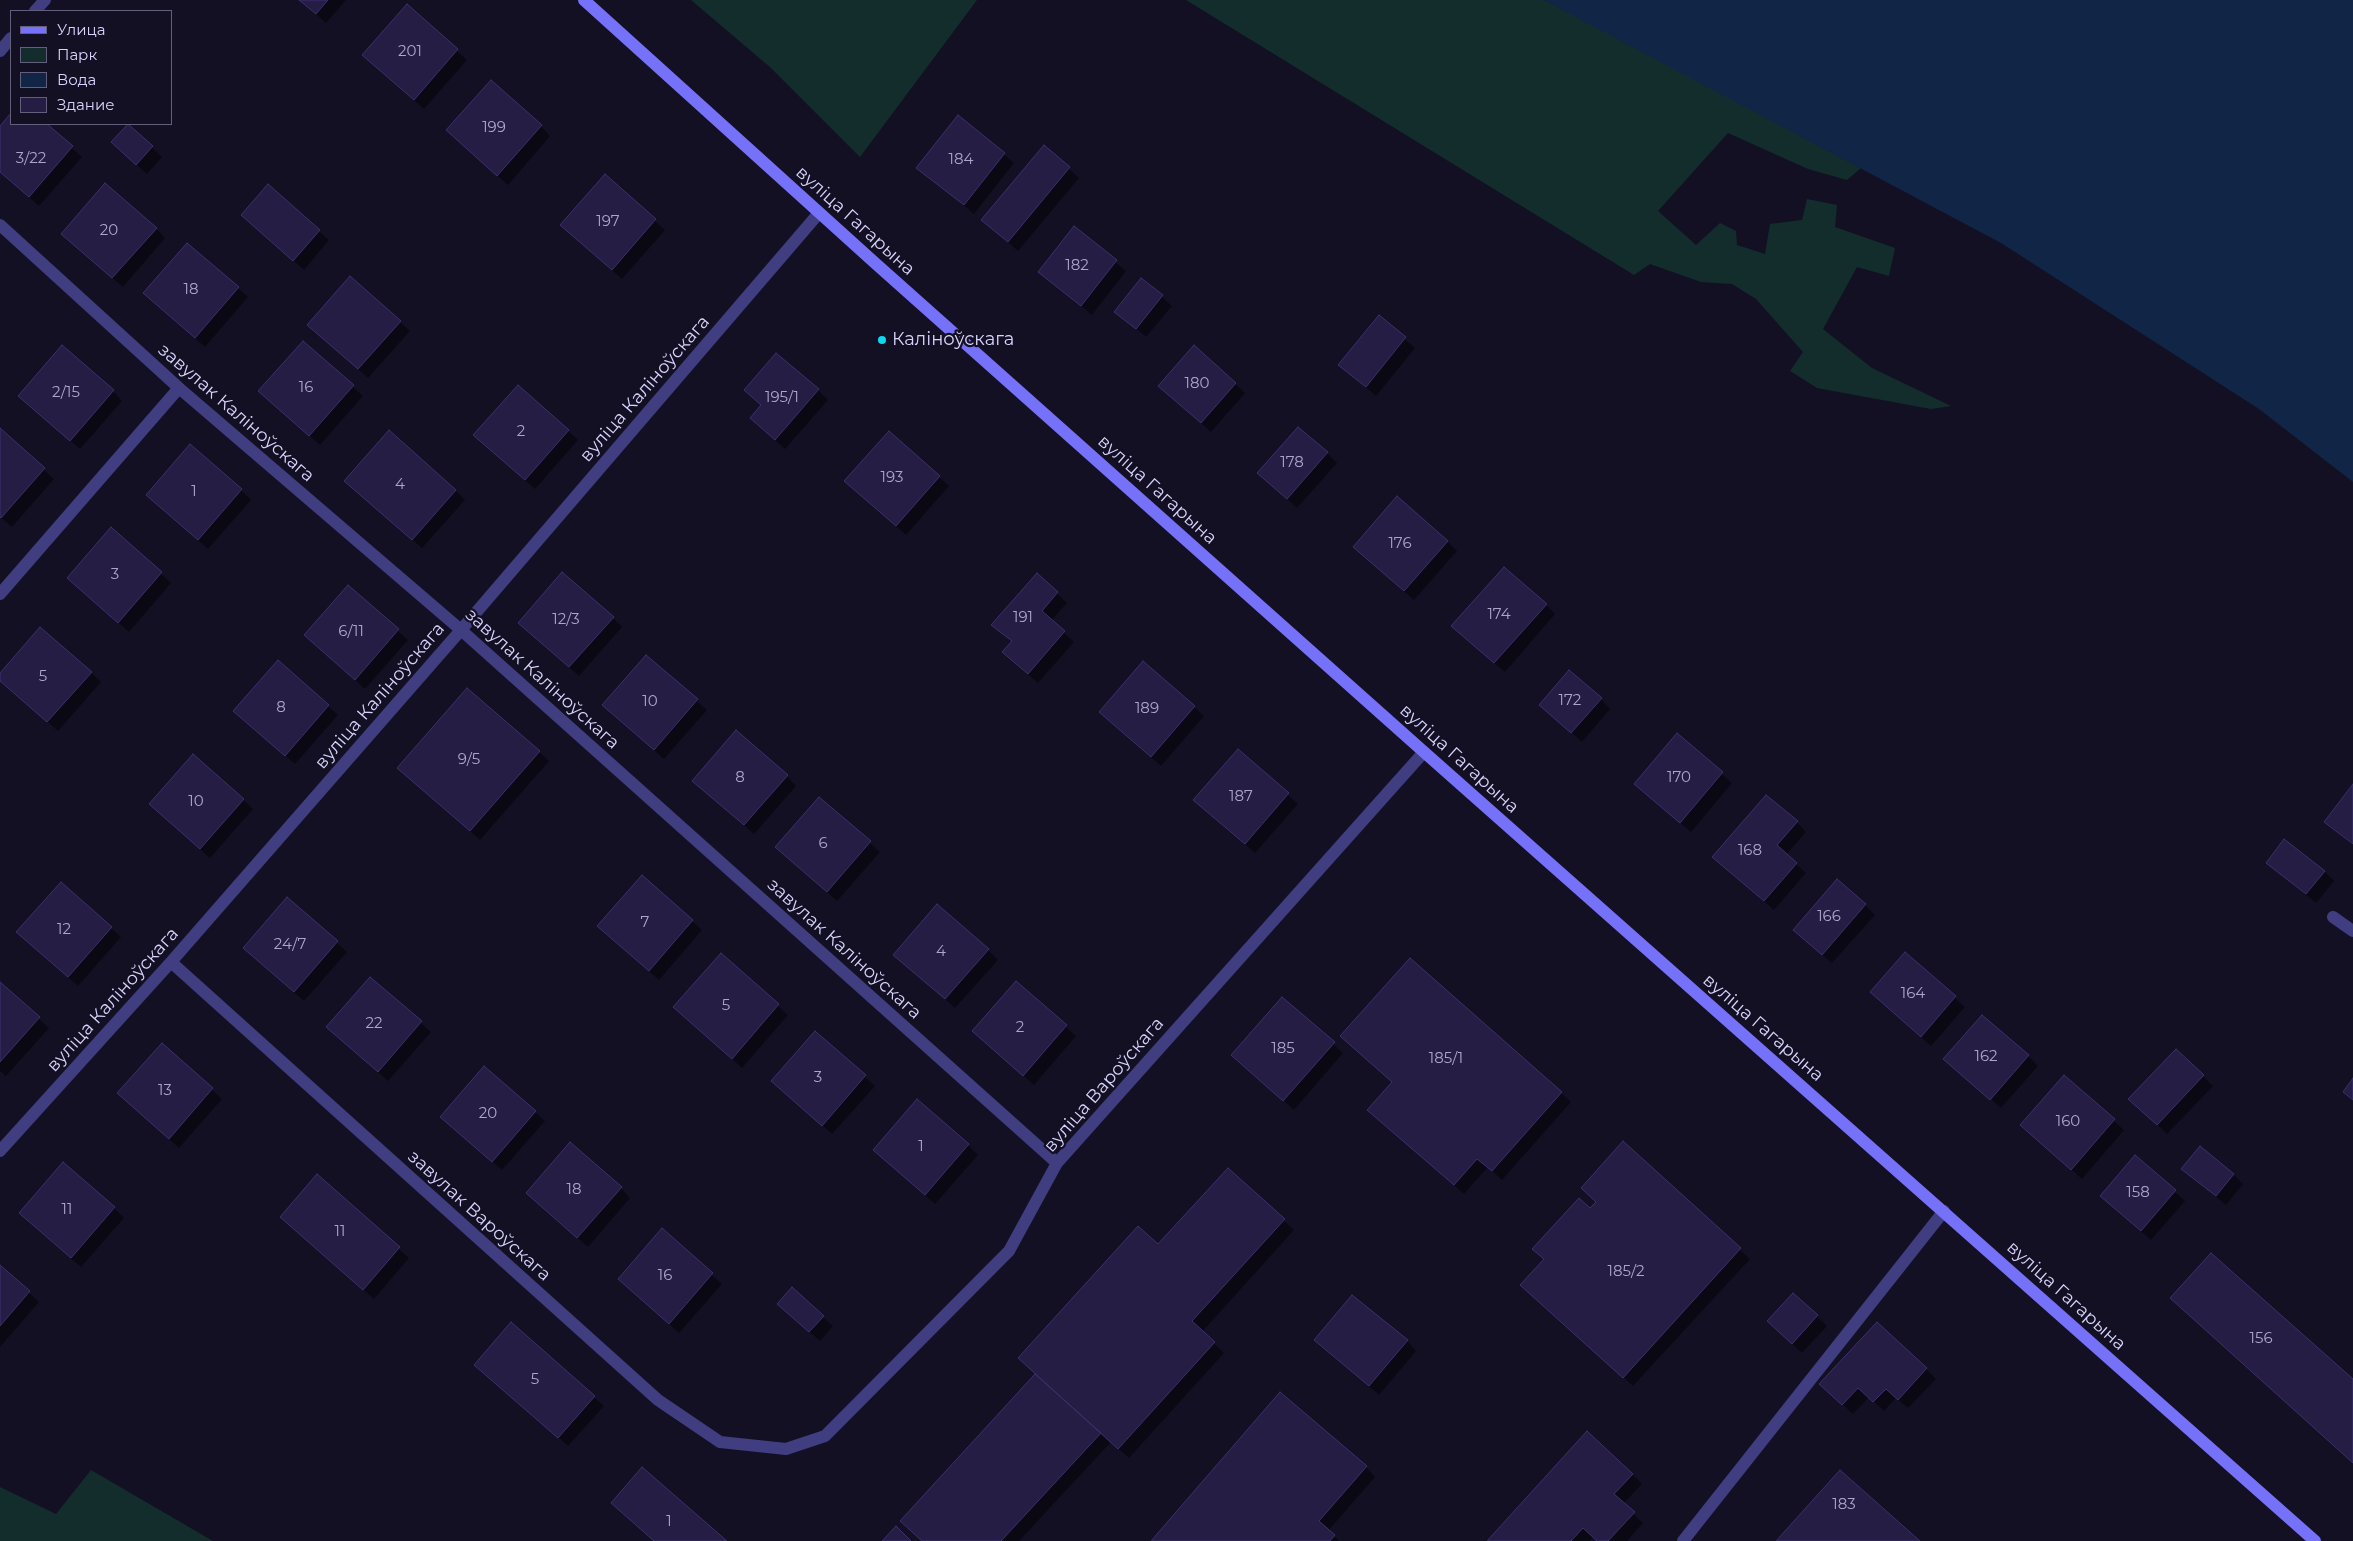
<!DOCTYPE html>
<html>
<head>
<meta charset="utf-8">
<style>
	body { margin:0 }
	#map { position:relative; width:2353px; height:1541px; overflow:hidden; background:#131024; font-family:Montserrat,sans-serif }
	canvas { display:block }
	.legend { position:absolute; left:10px; top:10px; width:162px; height:115px; box-sizing:border-box; background:#131024; border:1px solid #625e7b; margin:0; padding:6px 9px; list-style:none; font-size:15px; color:#d9d4fd }
	.legend li { display:flex; align-items:center; gap:10px; height:25px }
	.legend b { width:25px; border:1px solid #625e7b }
</style>
</head>
<body>
<div id="map">
<canvas width="2353" height="1541"></canvas>
<ul class="legend">
<li><b style="height:6px;background:#7571f8"></b>Улица</li>
<li><b style="height:14px;background:#132d2d"></b>Парк</li>
<li><b style="height:14px;background:#112547"></b>Вода</li>
<li><b style="height:14px;background:#251d44"></b>Здание</li>
</ul>
</div>
<script>
const context = document.querySelector('canvas').getContext('2d');
context.lineJoin = 'round';
function fillPath(path, color) { context.fillStyle = color; context.fill(path, 'evenodd'); }
const shape = rows => new Path2D(rows.map(r => 'M' + r).join(''));
function trace(path, color, width, dash) { context.strokeStyle = color; context.lineWidth = width; context.lineCap = dash ? 'butt' : 'round'; context.setLineDash(dash || []); context.stroke(path); }
function drawText(font, color, halo, rows, align = 'center') {
  context.font = font + ' Montserrat,sans-serif'; context.lineWidth = 4.5; context.setLineDash([]); context.textBaseline = 'middle'; context.strokeStyle = halo; context.fillStyle = color; for (const [text, x, y, turn = 0] of rows) {
    context.save(); context.translate(x, y); context.rotate((+turn || 0) * Math.PI / 180); context.textAlign = isNaN(turn) ? turn : align; if (halo) context.strokeText(text, 0, 0); context.fillText(text, 0, 0); context.restore();
  }
}
fillPath(shape([
	[691,0,977,0,860,157,771,68],
	[1186,0,1544,0,1567,11,1861,168,1847,180,1808,169,1728,133,1658,211,1696,245,1720,223,1736,231,1737,245,1765,254,1770,224,1802,220,1807,199,1837,205,1835,227,1895,248,1889,276,1857,267,1823,329,1872,368,1951,406,1931,409,1817,388,1790,371,1803,352,1756,299,1732,284,1701,282,1650,264,1634,275],
	[91,1470,213,1541,0,1541,0,1487,56,1514]
]), '#132d2d');
fillPath(shape([
	[1544,0,2353,0,2353,482,2259,409,2001,243]
]), '#112547');
fillPath(shape([
	[300,0,346,0,326,23],
	[407,6,467,60,424,109,374,65],
	[11,115,11,124,45,124,82,157,39,206,0,172,0,128],
	[959,117,1014,163,974,214,918,168],
	[128,125,162,157,147,174,122,152],
	[541,126,550,136,508,185,457,140],
	[1044,146,1079,178,1018,251,993,229],
	[605,176,665,230,622,279,572,235],
	[268,186,329,240,304,270,242,215],
	[156,228,165,238,123,287,72,243],
	[1074,228,1126,271,1092,315,1040,272],
	[1142,279,1172,306,1146,337,1116,311],
	[238,288,248,297,205,347,155,303],
	[1379,317,1415,348,1376,396,1350,374],
	[400,322,410,331,368,378,319,334],
	[303,342,363,396,320,445,270,401],
	[1235,384,1245,393,1211,432,1170,396],
	[818,390,828,400,785,449,761,428,762,406],
	[113,391,122,401,80,449,29,405],
	[0,430,54,479,12,527,0,517],
	[568,431,578,440,535,489,485,445],
	[1327,453,1337,463,1297,508,1268,482],
	[939,477,949,486,906,535,856,491],
	[241,490,251,500,208,549,158,505],
	[356,490,455,490,465,500,422,548],
	[111,529,171,583,129,632,78,587],
	[1447,541,1457,551,1414,600,1364,556],
	[1037,575,1067,603,1051,621,1074,642,1038,683,1014,662,1013,642,993,625],
	[348,587,408,640,365,689,305,635],
	[1546,604,1555,614,1505,672,1463,636],
	[613,618,622,627,579,676,529,632],
	[646,657,707,710,664,759,614,715],
	[91,672,101,682,58,731,0,680,0,675],
	[1601,699,1610,709,1582,742,1550,714],
	[328,706,338,715,295,764,244,720],
	[1194,707,1204,716,1161,766,1111,722],
	[1677,735,1732,783,1691,832,1635,784],
	[1238,750,1298,804,1255,853,1205,809],
	[539,752,549,761,480,840,409,778],
	[787,776,796,786,754,834,704,790],
	[2353,786,2353,845,2325,822],
	[819,798,880,852,837,901,777,847],
	[243,800,253,809,210,858,150,804],
	[1797,822,1806,832,1786,855,1806,873,1774,910,1723,866],
	[2267,863,2324,871,2334,881,2316,903],
	[61,884,121,937,78,986,28,942],
	[287,898,347,952,304,1001,254,957],
	[1865,905,1875,915,1832,963,1804,940],
	[692,921,702,930,659,980,609,936],
	[988,950,998,960,955,1008,905,964],
	[1905,953,1965,1007,1931,1046,1881,1002],
	[721,955,788,1015,742,1068,674,1007],
	[371,979,431,1032,388,1081,338,1037],
	[1016,983,1076,1036,1034,1085,973,1031],
	[0,984,49,1028,6,1076,0,1071],
	[1282,998,1343,1053,1294,1110,1242,1064],
	[815,1032,875,1086,832,1134,782,1090],
	[162,1045,222,1099,179,1148,129,1103],
	[2028,1056,2038,1066,2001,1108,1955,1068],
	[2064,1076,2124,1130,2082,1179,2021,1125],
	[2203,1076,2213,1086,2167,1134,2140,1108],
	[1561,1093,1571,1102,1502,1180,1488,1167,1464,1194,1379,1119],
	[535,1112,545,1121,502,1170,451,1126],
	[1623,1143,1750,1259,1633,1386,1532,1295,1597,1202],
	[968,1145,978,1155,935,1204,885,1159],
	[2135,1157,2185,1201,2151,1240,2111,1205],
	[1228,1169,1294,1230,1202,1332,1224,1353,1129,1458,1111,1442,1019,1541,923,1541,901,1521],
	[2183,1169,2233,1174,2243,1184,2226,1205],
	[317,1176,409,1258,374,1299,291,1226],
	[621,1188,630,1198,588,1247,537,1203],
	[114,1208,124,1218,81,1267,30,1223],
	[662,1230,722,1284,679,1333,629,1288],
	[0,1266,39,1302,0,1347],
	[1793,1294,1827,1326,1802,1353,1778,1331],
	[789,1314,823,1317,833,1326,820,1341],
	[1316,1340,1407,1341,1416,1351,1379,1395],
	[1926,1369,1936,1379,1908,1408,1896,1398,1884,1411,1869,1397,1853,1414,1831,1394],
	[485,1374,594,1397,604,1406,568,1446],
	[1366,1467,1375,1477,1328,1531,1339,1541,1152,1541],
	[1632,1474,1642,1484,1623,1504,1643,1523,1627,1541,1597,1541,1593,1537,1590,1541,1489,1541]
]), '#0007');
const building = shape([
	[299,0,328,0,316,14,299,0],
	[407,4,458,49,414,100,362,55,407,4],
	[491,80,542,125,497,176,446,130,491,80],
	[11,113,11,124,47,124,73,146,29,197,0,172,0,126,11,113],
	[958,115,1005,153,964,205,916,168,958,115],
	[128,124,153,146,136,165,111,142,128,124],
	[1044,145,1070,167,1008,242,981,220,1044,145],
	[605,174,656,219,612,270,560,225,605,174],
	[105,183,157,228,112,278,61,234,105,183],
	[268,184,320,230,293,261,241,215,268,184],
	[1074,226,1117,260,1081,306,1038,272,1074,226],
	[187,243,239,287,195,338,143,293,187,243],
	[350,276,401,321,358,369,307,325,350,276],
	[1141,278,1163,295,1136,329,1114,312,1141,278],
	[1379,315,1406,337,1366,387,1338,365,1379,315],
	[303,341,354,385,309,436,258,391,303,341],
	[62,345,114,390,70,441,18,396,62,345],
	[1194,345,1236,383,1201,423,1158,386,1194,345],
	[776,353,819,389,775,440,750,418,761,405,744,390,776,353],
	[518,385,569,430,525,480,473,435,518,385],
	[1298,427,1328,452,1287,499,1257,473,1298,427],
	[0,428,45,468,1,518,0,517,0,428],
	[389,430,456,490,412,540,344,481,389,430],
	[889,431,940,476,896,526,844,481,889,431],
	[190,444,242,489,198,540,146,495,190,444],
	[1397,496,1448,541,1404,591,1353,547,1397,496],
	[111,527,162,572,118,623,67,578,111,527],
	[1504,567,1547,604,1494,663,1451,626,1504,567],
	[562,572,614,617,569,667,518,623,562,572],
	[1037,573,1058,592,1042,611,1065,631,1028,674,1002,652,1012,641,991,625,1037,573],
	[348,585,399,629,355,680,304,635,348,585],
	[40,627,92,672,47,722,0,681,0,673,40,627],
	[646,655,698,699,654,750,602,705,646,655],
	[278,660,329,705,285,756,233,711,278,660],
	[1143,661,1195,706,1151,757,1099,712,1143,661],
	[1569,670,1602,698,1571,733,1539,705,1569,670],
	[467,688,540,751,470,831,397,768,467,688],
	[736,730,788,775,744,825,692,781,736,730],
	[1677,733,1723,772,1680,823,1634,784,1677,733],
	[1238,749,1289,793,1245,844,1193,800,1238,749],
	[193,754,244,799,200,849,149,804,193,754],
	[2353,784,2353,844,2324,822,2353,784],
	[1766,795,1798,821,1777,845,1797,863,1764,901,1712,857,1766,795],
	[819,797,871,841,827,892,775,847,819,797],
	[2284,839,2325,871,2306,894,2266,863,2284,839],
	[642,875,693,920,649,971,597,926,642,875],
	[1837,879,1866,904,1822,955,1793,930,1837,879],
	[61,882,112,927,68,977,16,932,61,882],
	[287,897,338,941,294,992,243,948,287,897],
	[937,904,989,949,945,999,893,955,937,904],
	[1905,952,1956,996,1921,1037,1870,992,1905,952],
	[721,953,779,1004,732,1059,673,1007,721,953],
	[1410,958,1562,1092,1492,1171,1477,1159,1454,1185,1367,1110,1392,1082,1340,1036,1410,958],
	[370,977,422,1021,378,1072,326,1027,370,977],
	[1016,981,1067,1025,1023,1076,972,1031,1016,981],
	[0,982,40,1017,0,1062,0,982],
	[1282,997,1335,1042,1283,1101,1231,1055,1282,997],
	[1982,1015,2029,1055,1990,1100,1943,1059,1982,1015],
	[815,1031,866,1075,822,1126,771,1081,815,1031],
	[162,1043,213,1088,169,1139,117,1093,162,1043],
	[2176,1049,2204,1075,2157,1125,2128,1099,2176,1049],
	[484,1066,536,1111,492,1162,440,1117,484,1066],
	[2064,1075,2115,1119,2071,1170,2020,1125,2064,1075],
	[2353,1078,2353,1100,2343,1092,2353,1078],
	[917,1099,969,1144,925,1195,873,1150,917,1099],
	[1623,1141,1741,1248,1623,1378,1520,1285,1544,1259,1532,1249,1579,1198,1590,1208,1596,1202,1581,1188,1623,1141],
	[570,1142,622,1187,577,1238,526,1193,570,1142],
	[2200,1146,2234,1174,2216,1196,2181,1169,2200,1146],
	[2135,1155,2176,1190,2141,1231,2100,1196,2135,1155],
	[63,1162,115,1207,71,1258,19,1213,63,1162],
	[1228,1168,1285,1219,1192,1321,1215,1342,1118,1449,1018,1358,1138,1226,1158,1244,1228,1168],
	[317,1174,400,1247,363,1290,280,1217,317,1174],
	[662,1228,713,1273,669,1324,618,1279,662,1228],
	[2211,1253,2353,1379,2353,1463,2170,1298,2211,1253],
	[0,1265,30,1291,0,1326,0,1265],
	[792,1287,824,1316,809,1332,777,1304,792,1287],
	[1793,1293,1818,1315,1792,1344,1767,1321,1793,1293],
	[1352,1295,1408,1340,1369,1386,1314,1340,1352,1295],
	[511,1322,595,1396,558,1438,474,1365,511,1322],
	[1877,1322,1927,1368,1898,1400,1886,1389,1873,1402,1858,1388,1842,1405,1819,1384,1877,1322],
	[1035,1374,1101,1433,1001,1541,922,1541,900,1521,1035,1374],
	[1280,1392,1367,1466,1319,1521,1335,1535,1330,1541,1151,1541,1280,1392],
	[1587,1431,1633,1474,1614,1494,1635,1512,1608,1541,1597,1541,1583,1528,1571,1541,1487,1541,1587,1431],
	[642,1467,727,1541,654,1541,611,1503,642,1467],
	[1840,1470,1920,1541,1776,1541,1840,1470],
	[896,1526,911,1541,882,1541,896,1526]
]);
fillPath(building, '#251d44');
trace(building, '#3d306e', 1);
trace(shape([
	[2333,917,2353,931],
	[1683,1541,1944,1211]
]), '#403d80', 12);
trace(shape([
	[35,11,45,0],
	[0,51,11,38],
	[0,225,179,388,461,630,1057,1163],
	[0,594,179,388],
	[171,962,658,1400,720,1442,786,1449,825,1436,1009,1251,1057,1163,1424,752],
	[0,1151,171,962,461,630,819,213]
]), '#403d80', 12);
trace(shape([
	[584,0,875,263,1424,752,2315,1541]
]), '#7571f8', 12);
for (const [x, y, r, color] of [
	[882,340,5,"#0cd8f1"]
]) { const dot = new Path2D(); dot.arc(x, y, r, 0, 2 * Math.PI); context.fillStyle = color; context.fill(dot); trace(dot, '#131024', 2); }
drawText('15px', '#aca6cf', null, [
	["201",410,52],
	["199",494,128],
	["3/22",31,159],
	["184",961,160],
	["197",608,222],
	["20",109,231],
	["182",1077,266],
	["18",191,290],
	["180",1197,384],
	["16",306,388],
	["2/15",66,393],
	["195/1",782,398],
	["2",521,432],
	["178",1292,463],
	["193",892,478],
	["4",400,485],
	["1",194,492],
	["176",1400,544],
	["3",115,575],
	["174",1499,615],
	["191",1023,618],
	["12/3",566,620],
	["6/11",351,632],
	["5",43,677],
	["172",1570,701],
	["10",650,702],
	["8",281,708],
	["189",1147,709],
	["9/5",469,760],
	["8",740,778],
	["170",1679,778],
	["187",1241,797],
	["10",196,802],
	["6",823,844],
	["168",1750,851],
	["166",1829,917],
	["7",645,923],
	["12",64,930],
	["24/7",290,945],
	["4",941,952],
	["164",1913,994],
	["5",726,1006],
	["22",374,1024],
	["2",1020,1028],
	["185",1283,1049],
	["162",1986,1057],
	["185/1",1446,1059],
	["3",818,1078],
	["13",165,1091],
	["20",488,1114],
	["160",2068,1122],
	["1",921,1147],
	["18",574,1190],
	["158",2138,1193],
	["11",67,1210],
	["11",340,1232],
	["185/2",1626,1272],
	["16",665,1276],
	["156",2261,1339],
	["5",535,1380],
	["183",1844,1505],
	["1",669,1522]
]);
drawText('18px', '#d9d4fd', '#131024', [
	["вуліца Гагарына",855,221,42],
	["вуліца Каліноўскага",645,389,-49],
	["завулак Каліноўскага",236,413,41],
	["вуліца Гагарына",1157,490,42],
	["завулак Каліноўскага",542,679,42],
	["вуліца Каліноўскага",380,696,-49],
	["вуліца Гагарына",1459,759,42],
	["завулак Каліноўскага",844,949,42],
	["вуліца Каліноўскага",113,1000,-48],
	["вуліца Гагарына",1763,1028,41],
	["вуліца Вароўскага",1104,1085,-49],
	["завулак Вароўскага",479,1216,42],
	["вуліца Гагарына",2066,1296,42]
]);
drawText('18px', '#d9d4fd', '#131024', [
	["Каліноўскага",892,340]
], 'left');
</script>
</body>
</html>
